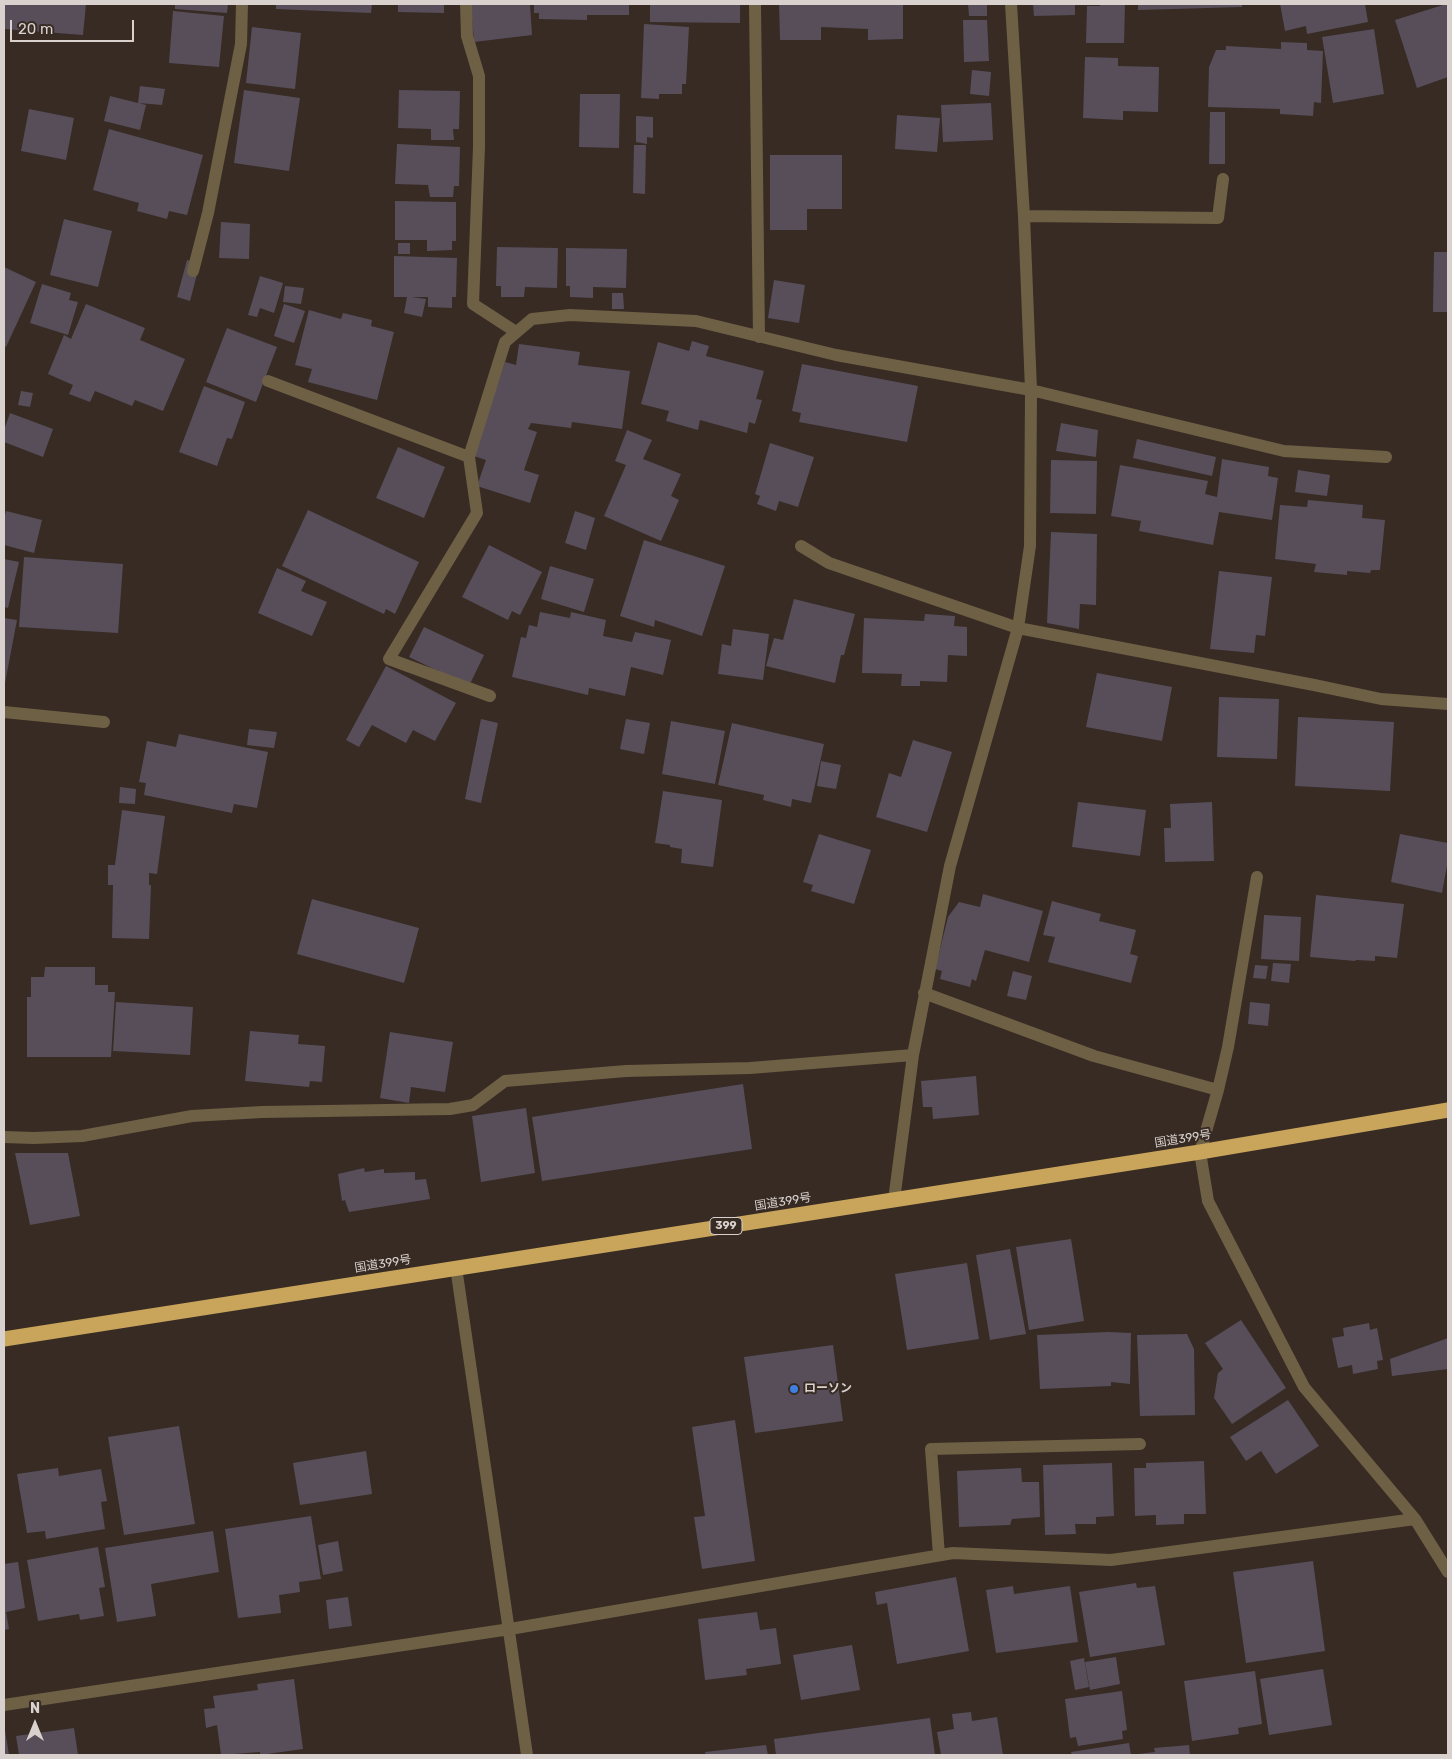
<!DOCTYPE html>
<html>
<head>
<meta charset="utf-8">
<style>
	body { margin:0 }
	#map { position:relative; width:1452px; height:1759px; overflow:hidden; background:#372b24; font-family:Rubik,sans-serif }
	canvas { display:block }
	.frame { position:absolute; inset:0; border:5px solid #d9d1cd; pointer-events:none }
	.north { position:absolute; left:10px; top:1699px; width:50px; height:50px; -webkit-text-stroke:4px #372b24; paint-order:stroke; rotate:0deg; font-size:14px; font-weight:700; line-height:20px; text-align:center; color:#d9d1cd }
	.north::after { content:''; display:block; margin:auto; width:18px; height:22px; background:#d9d1cd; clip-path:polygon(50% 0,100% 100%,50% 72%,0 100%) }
	.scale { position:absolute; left:10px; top:20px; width:124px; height:22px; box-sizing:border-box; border:2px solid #d9d1cd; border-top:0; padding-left:6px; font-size:15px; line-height:18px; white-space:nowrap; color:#d9d1cd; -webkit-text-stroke:4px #372b24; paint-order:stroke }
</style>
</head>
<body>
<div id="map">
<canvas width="1452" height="1759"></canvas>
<div class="frame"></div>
<div class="north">N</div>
<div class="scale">20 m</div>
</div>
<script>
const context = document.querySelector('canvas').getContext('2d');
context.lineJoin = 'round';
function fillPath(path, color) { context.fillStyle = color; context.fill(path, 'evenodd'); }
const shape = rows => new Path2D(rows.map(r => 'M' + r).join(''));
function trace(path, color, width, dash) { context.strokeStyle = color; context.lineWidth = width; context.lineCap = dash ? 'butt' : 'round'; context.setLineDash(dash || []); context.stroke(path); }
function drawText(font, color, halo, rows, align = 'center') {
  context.font = font + ' Rubik,"Noto Sans JP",sans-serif'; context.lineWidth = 4; context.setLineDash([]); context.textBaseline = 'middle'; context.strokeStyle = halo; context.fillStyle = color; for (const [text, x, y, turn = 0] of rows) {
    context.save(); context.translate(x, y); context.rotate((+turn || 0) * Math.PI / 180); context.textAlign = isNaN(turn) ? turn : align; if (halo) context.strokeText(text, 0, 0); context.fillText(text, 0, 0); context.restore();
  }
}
fillPath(shape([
	[4,4,86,4,83,35,4,29],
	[175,4,228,4,227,13,175,9],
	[276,4,372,4,371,13,276,9],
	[398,4,444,4,444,13,398,12],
	[471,4,530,4,532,35,474,42],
	[534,4,629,4,629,15,587,15,587,20,539,19,539,13,534,13],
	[650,4,740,4,740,23,650,22],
	[779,4,903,4,903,39,868,40,868,29,821,27,821,40,780,40],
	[968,4,987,4,987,16,969,16],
	[1033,4,1075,4,1075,15,1034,16],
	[1100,4,1125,4,1124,43,1086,43,1087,6,1100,6],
	[1138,4,1242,4,1242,7,1138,10],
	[1280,4,1365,4,1368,22,1307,34,1306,26,1285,31],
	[1446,4,1448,4,1448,77,1417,88,1395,20],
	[173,11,224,16,219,67,169,63],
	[963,20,987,20,989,61,964,62],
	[644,24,689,27,686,84,682,84,682,94,659,94,659,99,641,98],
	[252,27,301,33,295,89,246,83],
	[1374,29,1384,94,1333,103,1322,37],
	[1281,42,1307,43,1307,50,1323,51,1321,103,1314,102,1313,116,1280,114,1280,109,1208,107,1209,67,1216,50,1226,50,1226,46,1281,49],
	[1085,57,1118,58,1118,66,1159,67,1158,112,1123,111,1123,120,1083,118],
	[972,70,991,72,989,96,970,94],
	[140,86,165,89,162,105,139,103,146,105,140,130,104,121,110,96,138,103],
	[244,90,300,98,289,171,234,163],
	[399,90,460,91,459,129,453,129,454,140,431,140,431,129,398,128],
	[580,94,620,94,619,148,579,147],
	[991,103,993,140,943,142,941,105],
	[29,109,74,118,66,160,21,151],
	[1210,112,1225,112,1225,164,1209,164],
	[897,115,940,118,937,152,895,149],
	[636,116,653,117,653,138,647,137,647,144,636,142],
	[109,129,203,155,187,215,169,211,167,219,137,211,139,203,93,190],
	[397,144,460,147,459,186,454,186,453,197,430,197,428,185,395,184],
	[634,145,646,145,645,194,633,193],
	[770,155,842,155,842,209,807,209,807,230,770,230],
	[395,201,456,202,456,241,452,241,452,250,427,251,427,240,395,240],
	[64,219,112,231,98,287,50,275],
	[221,222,250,224,249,259,219,258],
	[398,243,410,243,410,254,398,254],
	[497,247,558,248,557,288,525,287,524,297,501,297,501,286,496,286],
	[566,248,627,249,626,288,593,287,593,298,570,297,570,286,566,286],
	[1434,252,1448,252,1448,312,1433,312],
	[394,256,457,258,456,297,452,297,452,308,428,307,428,297,411,297,426,299,422,317,404,313,407,297,394,297],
	[187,260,200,263,190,301,177,297],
	[4,267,36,282,6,347,4,346],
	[260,276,283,283,274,313,260,308,257,317,248,315],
	[774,280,805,285,799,323,768,318],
	[42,284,71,293,69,300,78,302,68,335,30,323],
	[285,286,304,288,301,304,283,302],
	[612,293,623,293,624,309,612,309],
	[86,304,145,328,140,340,185,359,163,411,135,400,132,406,95,391,90,402,69,394,73,385,48,374,64,335,71,339],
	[284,304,305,311,294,343,274,336],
	[309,310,341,319,343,313,372,320,371,326,394,332,377,400,308,382,312,369,295,365],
	[227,328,277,347,256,402,206,382],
	[692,341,709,346,706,356,764,371,756,399,762,400,755,424,749,422,747,433,700,420,698,430,666,421,669,411,641,404,658,342,689,351],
	[519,344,580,352,578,365,630,371,622,429,572,422,571,428,531,423,528,429,537,432,524,470,539,475,530,503,477,486,486,460,474,456,505,362,516,365],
	[802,364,918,386,907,442,799,422,801,413,792,411],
	[204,386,245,402,232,439,227,438,217,466,179,452],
	[21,391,33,393,30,407,18,405],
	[10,413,53,429,43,457,4,442,4,430],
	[1061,423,1098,430,1096,457,1056,451],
	[627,430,652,440,643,459,681,474,671,496,679,500,661,541,604,516,626,465,615,461],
	[1137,439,1216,457,1212,476,1133,458],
	[770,443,814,457,798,507,779,501,776,511,757,504,760,496,755,494],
	[398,447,445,467,424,518,376,498],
	[1222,459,1269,467,1268,476,1278,478,1272,520,1219,512,1213,545,1139,531,1141,521,1111,516,1120,465,1208,481,1205,494,1217,497],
	[1051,460,1097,461,1096,514,1050,513],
	[1298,470,1330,475,1327,496,1295,492],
	[1308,500,1363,505,1362,518,1385,520,1380,570,1371,570,1370,573,1347,571,1347,575,1314,572,1316,564,1275,559,1280,505,1307,507],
	[308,510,419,562,395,614,386,609,384,614,282,566],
	[6,511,42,520,34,553,4,545,4,519],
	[575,511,595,518,586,550,565,543],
	[1051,532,1097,534,1096,605,1080,604,1079,629,1047,623],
	[644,540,725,566,702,636,655,620,654,627,620,616],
	[489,545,542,572,520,615,512,611,508,620,462,597],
	[24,557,123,564,118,633,19,627],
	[4,559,19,562,8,608,4,607],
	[550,566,594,579,584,612,541,599],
	[277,568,306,581,301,591,327,602,312,636,258,613],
	[1219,571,1272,577,1265,636,1256,635,1254,653,1210,649],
	[794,599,855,614,844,655,841,655,835,683,766,666,774,638,783,640],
	[540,612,570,618,571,612,606,620,603,636,632,642,635,632,671,640,663,675,631,667,625,696,589,688,588,695,512,677,521,637,526,638,529,625,537,627],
	[925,614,955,616,954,626,967,627,967,656,948,655,947,682,920,681,920,686,901,686,902,674,862,673,864,618,924,621],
	[4,618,17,620,5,683,4,683],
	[424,627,484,655,469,686,409,657],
	[733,629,769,634,763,680,718,674,722,644,731,646],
	[386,666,456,703,435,741,413,730,406,743,372,725,359,747,346,740],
	[1097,673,1172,687,1162,741,1086,727],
	[1219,697,1279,699,1277,759,1217,757],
	[1298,717,1394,722,1390,791,1295,786],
	[481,719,498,723,481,803,465,799],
	[626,719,650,723,644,754,620,749],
	[671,721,725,731,715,784,662,774],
	[732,723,824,744,811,803,792,799,791,807,763,800,764,795,718,785],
	[249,729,277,732,274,748,247,745],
	[179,734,268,752,257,808,234,804,232,813,144,795,146,783,139,782,147,741,176,747],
	[913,740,952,752,927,832,876,817,889,773,901,777],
	[821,761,841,765,836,789,817,786],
	[120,787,136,789,135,804,119,803],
	[663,791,722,800,713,867,681,863,682,849,670,847,670,845,655,843],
	[1078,802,1146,810,1140,856,1072,847],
	[1212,802,1214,861,1165,862,1164,828,1171,828,1170,804],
	[122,810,165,816,157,874,149,873,149,885,151,885,149,939,112,938,113,885,108,885,108,865,115,865],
	[819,834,871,850,854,904,811,891,813,885,803,882],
	[1400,834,1448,843,1448,860,1442,893,1391,882],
	[983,894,1043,911,1029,962,985,950,976,981,972,979,970,987,940,979,942,971,935,969,948,917,959,902,980,907],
	[1316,895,1404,904,1397,958,1375,956,1375,961,1356,960,1355,961,1310,957],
	[312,899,419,928,404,983,297,954],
	[1052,901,1101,914,1099,921,1136,930,1130,954,1138,956,1131,983,1048,962,1055,937,1043,935],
	[1264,915,1301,917,1299,961,1261,959],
	[1273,963,1291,964,1289,983,1271,981],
	[1255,965,1268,966,1266,979,1253,978],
	[45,967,95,967,95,985,108,985,108,992,115,992,111,1057,27,1057,27,997,31,997,31,977,44,977],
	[1013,971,1032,976,1026,1000,1007,996],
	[116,1002,193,1007,190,1055,113,1051],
	[1250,1002,1270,1004,1268,1026,1248,1024],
	[250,1031,299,1035,298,1044,325,1046,322,1082,310,1081,309,1087,245,1081],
	[390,1032,453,1042,445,1092,411,1087,409,1103,380,1098],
	[976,1076,979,1115,933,1119,932,1107,923,1107,921,1081],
	[743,1084,752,1149,542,1181,532,1117],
	[526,1108,535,1173,481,1182,472,1116],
	[15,1153,68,1153,80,1216,30,1225],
	[364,1168,365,1172,384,1169,384,1173,415,1172,415,1180,426,1179,430,1199,349,1212,345,1200,342,1201,338,1174],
	[1071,1239,1084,1321,1029,1330,1016,1247],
	[1010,1249,1026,1334,990,1340,976,1255],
	[967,1263,979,1339,907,1350,895,1274],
	[1241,1320,1286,1388,1232,1424,1214,1398,1218,1373,1223,1369,1205,1343],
	[1369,1323,1370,1330,1377,1328,1383,1360,1377,1361,1378,1369,1353,1374,1352,1365,1338,1368,1332,1338,1344,1336,1343,1328],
	[1108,1332,1131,1333,1130,1384,1111,1382,1111,1386,1040,1389,1037,1335],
	[1187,1334,1194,1349,1195,1415,1140,1416,1137,1335],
	[1448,1338,1448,1369,1392,1376,1390,1359],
	[833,1345,843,1421,755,1433,744,1357],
	[1288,1400,1319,1446,1276,1474,1261,1451,1246,1461,1230,1437],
	[735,1420,755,1561,702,1569,694,1517,705,1516,692,1427],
	[179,1426,195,1524,124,1535,108,1437],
	[366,1451,372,1494,300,1505,293,1463],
	[1204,1461,1206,1514,1184,1514,1184,1524,1156,1525,1156,1515,1135,1516,1134,1468,1146,1468,1146,1463],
	[1112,1463,1114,1516,1096,1517,1096,1524,1075,1524,1076,1534,1045,1535,1043,1465],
	[58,1468,59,1476,101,1469,107,1501,101,1502,105,1529,46,1539,45,1531,27,1533,17,1474],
	[1021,1468,1022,1482,1039,1482,1040,1517,1012,1519,1010,1525,959,1527,957,1471],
	[311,1516,321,1579,299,1582,300,1592,279,1595,281,1613,238,1618,225,1529],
	[213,1531,219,1572,151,1584,156,1616,117,1622,105,1548],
	[338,1541,343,1571,323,1575,318,1545],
	[98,1547,105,1587,99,1588,104,1616,80,1620,79,1614,38,1621,27,1560],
	[1313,1561,1325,1651,1246,1663,1233,1572],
	[18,1562,25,1608,6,1612,9,1629,4,1630,4,1564],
	[956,1577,969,1651,897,1664,887,1603,877,1605,875,1592],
	[1136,1583,1137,1588,1155,1586,1165,1645,1090,1657,1079,1592],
	[1013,1586,1014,1594,1070,1586,1078,1642,996,1653,986,1590],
	[348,1597,352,1626,329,1629,326,1600],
	[757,1612,760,1630,776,1628,781,1664,746,1669,747,1675,705,1680,698,1619],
	[852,1645,860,1690,801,1700,793,1655],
	[1116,1657,1120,1684,1090,1690,1085,1662],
	[1084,1658,1089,1687,1075,1690,1070,1661],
	[1323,1669,1332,1725,1269,1735,1260,1679],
	[1255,1671,1262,1724,1238,1728,1239,1734,1192,1741,1184,1681],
	[294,1679,303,1749,260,1755,260,1752,221,1755,217,1725,206,1728,204,1709,215,1708,213,1696,258,1690,257,1684],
	[1122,1691,1127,1730,1122,1731,1123,1739,1078,1746,1076,1737,1070,1738,1065,1699],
	[971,1712,972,1721,997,1717,1003,1755,941,1755,937,1732,954,1729,952,1714],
	[930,1718,935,1755,776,1755,774,1739],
	[74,1728,78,1755,19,1755,16,1736],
	[4,1730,5,1730,9,1755,4,1755],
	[1129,1743,1131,1755,1072,1755,1071,1752],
	[766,1745,768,1755,706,1755,705,1752],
	[1189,1745,1190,1755,1138,1755,1138,1754,1155,1752,1154,1748]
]), '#574e5a');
trace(shape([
	[466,4,467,36,479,76,479,147,473,304,516,332],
	[755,4,759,337],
	[1024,216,1218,218,1223,179],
	[193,271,208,213,241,44,242,4],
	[268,381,469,457],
	[801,546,829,563,1018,628,1314,685,1381,699,1448,704],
	[490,696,389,659,477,513,469,457,505,342,532,319,570,315,696,321,836,355,1031,390,1284,451,1386,457],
	[4,712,104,722],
	[924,993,1094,1056,1218,1090,1200,1152,1208,1201,1304,1387,1415,1519,1448,1572],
	[1218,1090,1228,1047,1257,877],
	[4,1137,34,1138,82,1136,192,1116,262,1112,450,1109,473,1105,505,1081,626,1071,750,1068,913,1055],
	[894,1200,913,1055,950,866,1018,628,1030,546,1031,390,1024,216,1011,4],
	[456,1267,527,1755],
	[939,1555,931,1449,1140,1444],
	[4,1705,510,1629,953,1553,1111,1560,1415,1519]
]), '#6e6044', 12);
trace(shape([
	[4,1339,1200,1152,1448,1110]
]), '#c8a55b', 15);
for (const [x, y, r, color] of [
	[794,1389,5,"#3f7fe0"]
]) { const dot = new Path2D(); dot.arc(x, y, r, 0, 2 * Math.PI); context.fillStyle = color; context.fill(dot); trace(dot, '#372b24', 2); }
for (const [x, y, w] of [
	[726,1226,32]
]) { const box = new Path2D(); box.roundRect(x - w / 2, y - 8.5, w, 17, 4); context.fillStyle = '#372b24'; context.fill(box); trace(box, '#d9d1cd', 1); }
drawText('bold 11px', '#d9d1cd', null, [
	["399",726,1226]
]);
drawText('12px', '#d9d1cd', '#372b24', [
	["国道399号",1183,1139,-9],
	["国道399号",783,1202,-9],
	["国道399号",383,1264,-9]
]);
drawText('bold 12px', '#d9d1cd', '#372b24', [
	["ローソン",804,1389]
], 'left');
</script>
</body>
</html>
